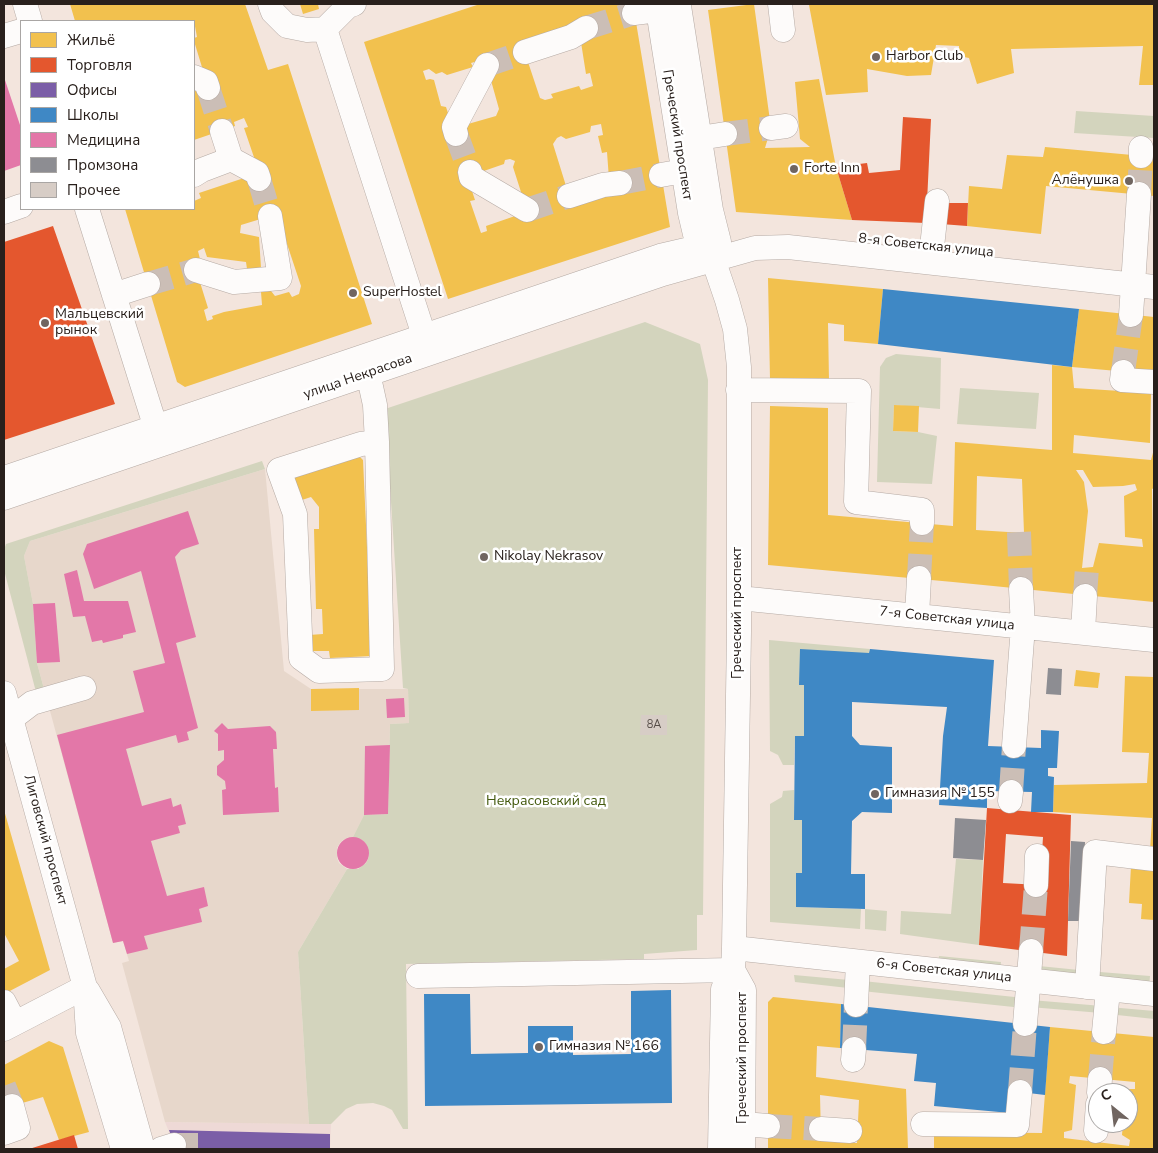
<!DOCTYPE html>
<html>
<head>
<meta charset="utf-8">
<style>
	body { margin:0 }
	#map { position:relative; width:1158px; height:1153px; overflow:hidden; background:#f3e5dd; font-family:"Nunito Sans",sans-serif }
	canvas { display:block }
	.frame { position:absolute; inset:0; border:5px solid #29201c; pointer-events:none }
	.legend { position:absolute; left:20px; top:20px; width:175px; height:190px; box-sizing:border-box; background:#fff; border:1px solid #a9a6a4; margin:0; padding:6px 9px; list-style:none; font-size:15px; color:#29201c }
	.legend li { display:flex; align-items:center; gap:10px; height:25px }
	.legend b { width:25px; border:1px solid #a9a6a4 }
	.north { position:absolute; left:1088px; top:1083px; width:50px; height:50px; box-sizing:border-box; background:#fff; border:1px solid #a9a6a4; border-radius:50%; rotate:331deg; font-size:14px; font-weight:700; line-height:20px; text-align:center; color:#29201c }
	.north::after { content:''; display:block; margin:auto; width:18px; height:22px; background:#706560; clip-path:polygon(50% 0,100% 100%,50% 72%,0 100%) }
</style>
</head>
<body>
<div id="map">
<canvas width="1158" height="1153"></canvas>
<div class="frame"></div>
<ul class="legend">
<li><b style="height:14px;background:#f2c14e"></b>Жильё</li>
<li><b style="height:14px;background:#e4572e"></b>Торговля</li>
<li><b style="height:14px;background:#7b5ea7"></b>Офисы</li>
<li><b style="height:14px;background:#3f88c5"></b>Школы</li>
<li><b style="height:14px;background:#e377a8"></b>Медицина</li>
<li><b style="height:14px;background:#8d8d92"></b>Промзона</li>
<li><b style="height:14px;background:#d7cdc6"></b>Прочее</li>
</ul>
<div class="north">С</div>
</div>
<script>
const context = document.querySelector('canvas').getContext('2d');
context.lineJoin = 'round';
function fillPath(path, color) { context.fillStyle = color; context.fill(path, 'evenodd'); }
const shape = rows => new Path2D(rows.map(r => 'M' + r).join(''));
function trace(path, color, width, dash) { context.strokeStyle = color; context.lineWidth = width; context.lineCap = dash ? 'butt' : 'round'; context.setLineDash(dash || []); context.stroke(path); }
function drawText(font, color, halo, rows, align = 'center') {
  context.font = font + ' "Nunito Sans",sans-serif'; context.lineWidth = 5; context.setLineDash([]); context.textBaseline = 'middle'; context.strokeStyle = halo; context.fillStyle = color; for (const [text, x, y, turn = 0] of rows) {
    context.save(); context.translate(x, y); context.rotate((+turn || 0) * Math.PI / 180); context.textAlign = isNaN(turn) ? turn : align; if (halo) context.strokeText(text, 0, 0); context.fillText(text, 0, 0); context.restore();
  }
}
fillPath(shape([
	[165,1122,331,1124,330,1149,176,1149]
]), '#eed9d6');
fillPath(shape([
	[265,469,284,671,311,689,408,689,409,723,390,724,388,814,364,815,353,837,343,840,340,843,337,848,337,858,339,863,347,869,298,952,309,1124,165,1122,122,963,129,961,123,941,113,943,37,663,33,604,24,556,30,541]
]), '#e7d7cb');
fillPath(shape([
	[1076,111,1154,116,1154,138,1074,133],
	[645,322,700,344,708,380,703,915,697,915,697,950,644,954,644,959,406,964,408,1129,403,1129,392,1110,384,1106,373,1103,357,1104,346,1109,331,1124,309,1124,298,952,347,869,358,869,366,863,368,859,369,854,366,844,362,840,353,837,364,815,388,814,390,724,409,723,408,689,403,688,385,409],
	[896,354,941,358,940,409,894,405,893,431,918,432,937,436,932,484,877,482,880,367,886,358],
	[960,388,1039,393,1036,429,957,424],
	[262,461,265,469,30,541,24,556,33,604,37,663,44,689,36,692,4,570,4,550,6,544],
	[769,640,870,649,869,653,799,685,804,685,804,736,795,737,794,765,783,765,778,755,770,751],
	[794,790,794,820,802,820,802,873,796,873,796,907,861,909,860,929,770,922,770,804,782,797,783,791],
	[956,859,983,860,979,945,900,934,901,911,951,914],
	[865,909,887,911,886,931,865,929],
	[939,956,1001,962,1000,970,938,964],
	[1039,966,1079,970,1079,978,1039,975],
	[1100,972,1150,976,1149,987,1099,982],
	[794,975,849,980,848,988,795,982],
	[863,981,1024,998,1023,1008,862,991],
	[1031,1000,1102,1006,1101,1013,1030,1007],
	[1109,1007,1154,1011,1154,1019,1108,1014]
]), '#d3d4bd');
fillPath(shape([
	[70,4,129,4,130,5,134,4,245,4,268,70,288,64,372,324,185,387,177,382,125,209,194,209,194,201,201,198,199,193,253,175,258,169,244,128,248,127,244,118,234,122,235,126,194,140,194,87,205,77,194,41,194,38,197,37,194,21,75,21],
	[277,214,301,286,299,294,292,297,289,292,275,296,271,291,261,292,262,305,224,312,212,316,213,319,207,321,204,310,208,308,194,263,200,259,198,251,204,248,207,257,246,262,247,269,261,268,259,237,240,233,241,225],
	[300,4,318,4,319,9,303,14],
	[480,4,633,4,670,227,448,299,364,42],
	[580,36,586,74,590,73,593,86,581,90,579,86,551,94,553,98,545,100,540,98,523,47],
	[485,59,499,109,496,116,461,126,450,119,446,107,441,106,434,80,430,79,426,80,423,71,429,69,436,74,442,72,447,75,473,67,471,63],
	[601,124,603,135,598,136,602,153,607,152,609,179,571,202,553,144,557,138,561,136,566,139,590,132,591,126],
	[510,159,515,161,513,167,529,217,519,220,518,215,486,226,487,231,481,233,470,201,475,200,469,182,478,173,504,164,505,160],
	[754,4,771,128,765,148,810,147,800,139,795,82,819,79,836,167,852,220,736,212,708,10],
	[816,4,1154,4,1154,85,1139,85,1143,46,1011,49,1014,73,977,84,969,58,959,56,959,46,936,45,931,75,907,76,867,69,868,92,826,95,809,5],
	[1045,147,1154,157,1154,196,1046,186,1041,234,967,226,969,186,1002,189,1007,155,1043,157],
	[768,278,883,289,878,344,844,341,844,325,828,323,829,381,770,379],
	[1079,309,1154,317,1154,373,1140,373,1072,367],
	[1052,365,1072,367,1074,388,1151,393,1150,443,1074,435,1073,453,1151,460,1154,449,1154,488,1152,489,1154,602,953,582,768,565,770,406,828,408,828,515,953,526,955,442,1052,450],
	[1076,470,1083,470,1093,487,1123,486,1135,484,1137,490,1124,496,1125,537,1142,539,1143,547,1099,543,1093,567,1082,568,1088,511,1084,482],
	[977,476,1022,479,1024,533,976,530],
	[894,405,919,406,918,432,893,431],
	[358,455,363,460,372,656,330,658,329,651,309,651,309,635,323,634,322,609,316,609,314,529,319,529,319,507,311,497,299,501,290,478],
	[1076,670,1100,673,1098,688,1074,686],
	[1125,676,1154,677,1154,852,1150,851,1152,818,1053,812,1054,785,1147,783,1149,753,1122,752],
	[359,688,359,710,311,711,311,689],
	[4,810,50,970,4,994,4,969,19,961,4,933],
	[1131,866,1154,868,1154,920,1141,919,1142,904,1129,903],
	[773,997,841,1004,840,1048,817,1046,816,1077,906,1089,908,1149,768,1149,768,1002],
	[820,1095,859,1100,857,1143,851,1143,851,1139,821,1137],
	[1050,1027,1154,1037,1154,1149,934,1149,934,1132,1042,1133],
	[1070,1076,1135,1082,1135,1089,1127,1089,1126,1093,1128,1093,1128,1123,1123,1123,1122,1135,1130,1140,1129,1146,1064,1138,1064,1132,1072,1130,1076,1085,1069,1083],
	[49,1041,63,1047,89,1132,59,1140,43,1097,5,1108,4,1122,4,1065]
]), '#f2c14e');
fillPath(shape([
	[903,117,931,119,926,223,852,220,836,167,867,163,869,173,900,170],
	[943,203,968,203,967,226,941,224],
	[53,226,115,404,4,440,4,242],
	[987,808,1071,815,1067,956,979,945],
	[1006,834,1043,837,1040,885,1003,883],
	[74,1135,78,1149,29,1149]
]), '#e4572e');
fillPath(shape([
	[169,1130,330,1134,330,1149,176,1149]
]), '#7b5ea7');
fillPath(shape([
	[883,289,1079,309,1072,367,878,344],
	[800,649,869,653,870,649,994,660,988,746,1041,748,1041,730,1059,731,1057,768,1048,768,1048,776,1054,777,1053,812,1031,812,1032,792,987,791,987,808,939,805,943,736,947,707,852,702,852,736,860,745,892,747,892,813,862,812,852,821,851,874,865,874,865,909,796,907,796,873,802,873,802,820,794,820,795,736,804,736,804,685,799,685],
	[671,990,672,1103,425,1106,424,994,470,994,471,1054,528,1053,528,1026,573,1026,573,1055,631,1054,631,991],
	[841,1004,1050,1027,1045,1095,1012,1091,1010,1113,934,1106,936,1083,914,1081,917,1054,840,1048]
]), '#3f88c5');
fillPath(shape([
	[4,77,21,128,21,165,4,171],
	[188,511,199,544,181,550,175,557,196,637,176,643,198,728,187,732,189,740,178,743,176,735,126,749,142,806,171,798,173,807,181,804,186,824,178,826,180,833,151,841,167,896,204,887,208,906,199,909,202,922,144,936,148,949,127,954,123,941,113,943,57,735,144,712,133,671,165,663,141,571,94,589,83,554,87,544],
	[77,570,84,601,128,601,136,632,123,635,123,638,103,643,102,640,92,642,85,616,73,617,64,574],
	[55,603,60,662,37,663,33,604],
	[404,698,405,717,387,718,386,699],
	[222,723,228,729,270,726,276,732,277,749,273,749,275,788,278,787,279,812,223,815,222,790,226,789,225,781,217,775,217,766,224,760,224,750,218,751,218,734,214,731],
	[390,745,388,814,364,815,365,746],
	'337 853a16 16 0 1 1 32 0a16 16 0 1 1-32 0Z'
]), '#e377a8');
fillPath(shape([
	[1048,668,1062,669,1061,695,1046,694],
	[955,818,986,820,983,860,953,858],
	[1071,841,1085,842,1083,921,1068,921]
]), '#8d8d92');
fillPath(shape([
	[641,715,667,715,667,735,640,735]
]), '#d7cdc6');
trace(shape([
	[586,28,634,13],
	[487,65,525,52],
	[208,88,222,131],
	[456,134,470,172],
	[725,134,771,128],
	[259,179,270,216],
	[620,183,661,175],
	[1139,194,1141,156],
	[527,210,569,196],
	[148,284,196,270],
	[1123,372,1131,315],
	[1019,532,1021,589],
	[919,578,922,523],
	[1085,596,1087,567],
	[1011,792,1014,746],
	[1031,951,1036,885],
	[854,1049,856,1005],
	[1100,1079,1104,1032],
	[4,1086,12,1106],
	[1020,1092,1025,1024],
	[768,1126,821,1129],
	[174,1145,204,1145]
]), '#cbbeb6', 24, [24, 12]);
const minor = shape([
	[25,4,30,21],
	[270,4,273,12,287,26,307,30,325,29],
	[354,4,348,6,325,29,429,351],
	[660,4,658,10,690,213,698,247,713,259,727,300,735,329,739,367,739,632,734,948,733,970,723,989,720,1149],
	[677,4,679,6,711,210,719,242,714,257],
	[780,4,783,30],
	[634,13,658,10],
	[4,36,21,31],
	[525,52,571,37,586,28],
	[194,77,206,82,208,88],
	[771,128,786,126],
	[222,131,231,159,257,173,259,179],
	[456,134,454,127,487,65],
	[700,138,725,134],
	[1141,156,1141,148],
	[470,172,471,177,527,210],
	[194,175,202,170,231,159],
	[661,175,683,171],
	[569,196,603,185,620,183],
	[87,209,160,441],
	[4,212,21,206],
	[932,247,937,201],
	[196,270,234,282,280,278,270,216],
	[114,295,148,284],
	[1131,315,1139,194],
	[1123,372,1122,380,1154,382],
	[368,373,375,405,377,442,382,669,319,671,301,658,295,514,279,470,361,444,377,442],
	[738,390,859,391,856,502,922,510,922,523],
	[4,478,660,256,716,243],
	[4,498,663,274,755,248,788,247,1154,287],
	[739,598,1154,640],
	[917,616,919,578],
	[1083,632,1085,596],
	[4,693,85,987,88,1033,123,1149],
	[4,722,11,719,32,703,84,688],
	[1014,746,1023,626,1021,589],
	[1010,801,1011,792],
	[1036,885,1037,856],
	[734,948,1154,994],
	[733,970,744,990,743,1149],
	[418,976,733,970],
	[1087,987,1095,852,1154,859],
	[88,991,109,1027,143,1149],
	[4,1002,15,1023],
	[856,1005,858,962],
	[1025,1024,1031,951],
	[4,1029,85,987],
	[1104,1032,1108,990],
	[853,1060,854,1049],
	[1099,1093,1100,1079],
	[743,1124,768,1126],
	[923,1124,1017,1125,1020,1092],
	[821,1129,850,1131],
	[1096,1131,1098,1104],
	[4,1133,18,1128,12,1106],
	[161,1149,174,1145]
]);
trace(minor, '#b5aaa4', 25);
trace(minor, '#fdfbfa', 24);
for (const [x, y, r, color] of [
	[876,57,5,"#706560"],
	[794,169,5,"#706560"],
	[1129,181,5,"#706560"],
	[353,293,5,"#706560"],
	[45,323,5,"#706560"],
	[484,557,5,"#706560"],
	[875,794,5,"#706560"],
	[539,1047,5,"#706560"]
]) { const dot = new Path2D(); dot.arc(x, y, r, 0, 2 * Math.PI); context.fillStyle = color; context.fill(dot); trace(dot, '#fff', 2); }
drawText('11px', '#564d48', null, [
	["8А",654,725]
]);
drawText('14px', '#29201c', '#fff', [
	["Harbor Club",886,57],
	["Forte Inn",804,169],
	["Алёнушка",1119,181,"right"],
	["SuperHostel",363,293],
	["Мальцевский",55,315],
	["рынок",55,331],
	["Nikolay Nekrasov",494,557],
	["Гимназия № 155",885,794],
	["Гимназия № 166",549,1047]
], 'left');
drawText('14px', '#29201c', '#fff', [
	["Греческий проспект",677,135,81],
	["8-я Советская улица",926,246,6],
	["улица Некрасова",358,377,-19],
	["Греческий проспект",738,613,-90],
	["7-я Советская улица",947,619,6],
	["Лиговский проспект",45,840,75],
	["6-я Советская улица",944,971,6],
	["Греческий проспект",743,1058,-90]
]);
drawText('14px', '#445a0e', '#fff', [
	["Некрасовский сад",546,802]
]);
</script>
</body>
</html>
